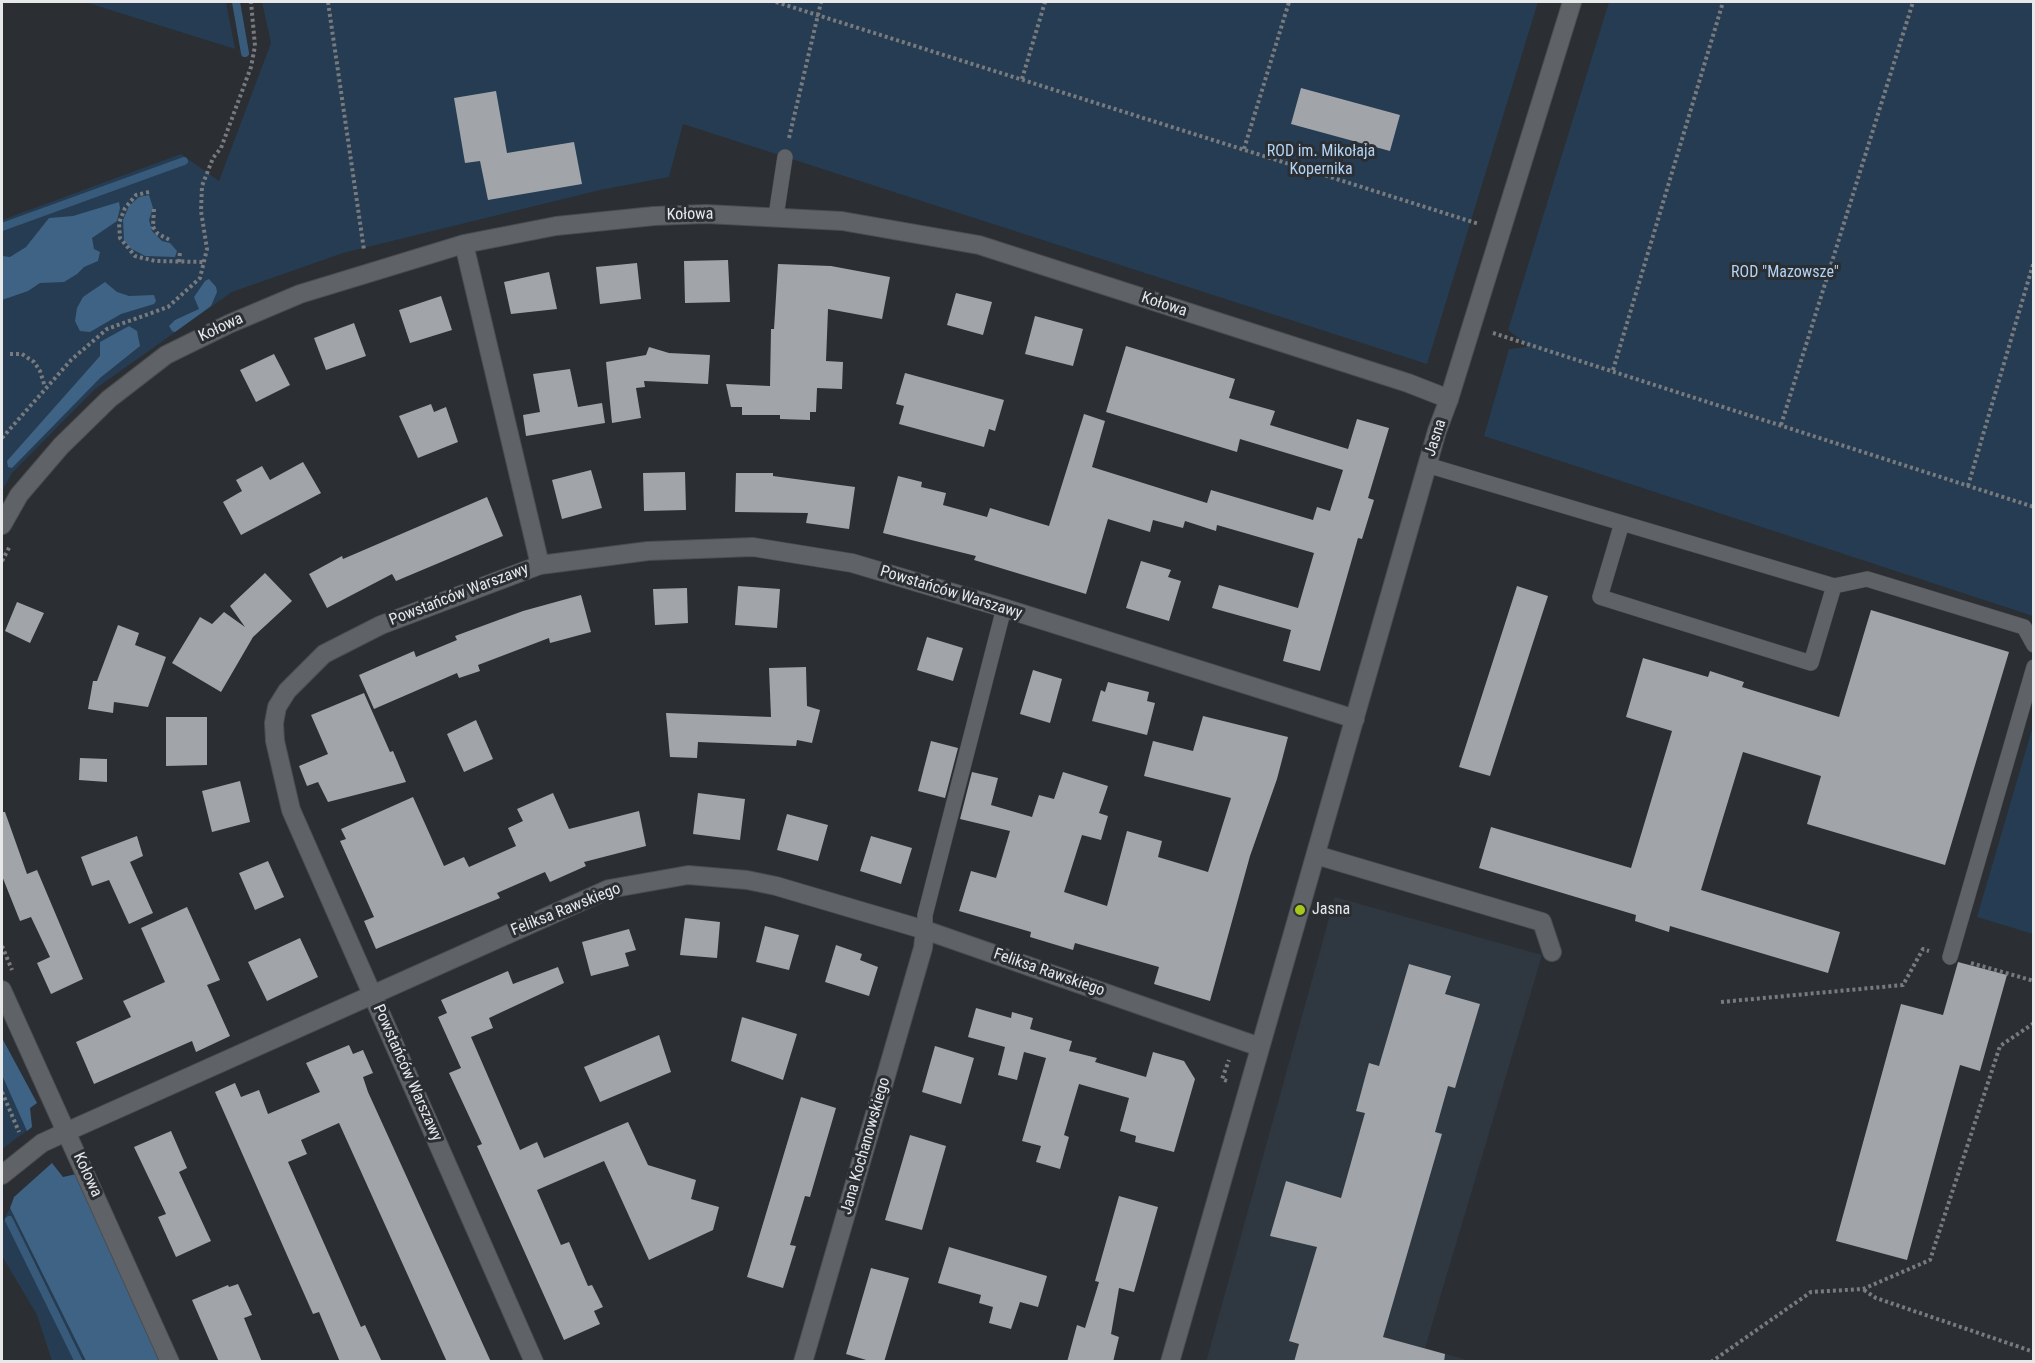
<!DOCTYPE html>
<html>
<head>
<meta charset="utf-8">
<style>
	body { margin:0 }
	#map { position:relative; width:2035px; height:1363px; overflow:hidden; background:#2b2e32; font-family:"Roboto Condensed",sans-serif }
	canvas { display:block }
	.frame { position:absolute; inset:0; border:3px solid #e6e8ea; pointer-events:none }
</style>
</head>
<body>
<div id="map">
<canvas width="2035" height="1363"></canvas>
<div class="frame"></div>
</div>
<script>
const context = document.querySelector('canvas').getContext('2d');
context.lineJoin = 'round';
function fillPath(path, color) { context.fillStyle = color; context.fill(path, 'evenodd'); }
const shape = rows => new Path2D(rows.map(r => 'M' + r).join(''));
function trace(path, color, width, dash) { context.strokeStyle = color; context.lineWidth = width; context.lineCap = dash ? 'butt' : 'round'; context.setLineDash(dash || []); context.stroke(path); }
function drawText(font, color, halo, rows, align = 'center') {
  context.font = font + ' "Roboto Condensed",sans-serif'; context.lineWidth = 6; context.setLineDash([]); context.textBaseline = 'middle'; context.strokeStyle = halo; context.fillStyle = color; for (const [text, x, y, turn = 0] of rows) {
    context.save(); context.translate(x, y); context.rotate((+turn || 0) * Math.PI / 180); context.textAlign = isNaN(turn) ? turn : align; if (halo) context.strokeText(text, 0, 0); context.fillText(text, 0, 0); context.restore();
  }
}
fillPath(shape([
	[1335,897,1542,955,1425,1348,1470,1361,1206,1362]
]), '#2f3840');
fillPath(shape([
	[85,2,226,2,235,49],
	[262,2,1538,2,1427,364,683,124,669,177,600,190,343,253,232,292,95,389,12,473,2,491,2,220,181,154,219,181,271,43],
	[1609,2,2033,2,2033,616,1484,436,1509,349,1526,347,1526,344,1508,330],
	[2033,726,2033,934,1977,917],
	[2,1038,37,1103,30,1108,32,1127,2,1149],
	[10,1208,86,1361,52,1361,37,1315,2,1256,2,1223]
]), '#253c52');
fillPath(shape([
	[149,195,153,208,149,220,152,231,162,241,170,243,177,251,175,257,145,256,130,248,124,240,123,220,129,206,139,197],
	[119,202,120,208,117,221,92,238,94,249,100,252,98,261,84,267,77,274,64,282,40,283,28,291,2,300,2,256,10,257,26,247,49,218,73,216],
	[209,279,216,287,217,292,211,306,175,332,172,331,169,326,175,320,199,309,194,297,205,281],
	[105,282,117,292,129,296,154,295,156,301,154,304,121,314,90,332,80,331,75,321,77,308,83,297],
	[129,326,137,331,140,346,100,378,12,468,8,467,7,461,100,356,100,342],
	[2,1038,37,1103,30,1108,32,1127,27,1131,2,1075],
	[52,1163,63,1177,81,1173,160,1361,86,1361,10,1208,14,1197]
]), '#3f6384');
trace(shape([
	[236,2,245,53],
	[2,227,184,161],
	[9,1220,79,1362]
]), '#385b7c', 8);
fillPath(shape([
	[1301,88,1400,115,1390,151,1291,124],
	[496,91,507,153,574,142,582,184,488,200,480,161,465,163,454,98],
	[728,260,730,302,685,303,684,261],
	[637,263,641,299,600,304,596,267],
	[778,264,831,266,890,277,882,319,828,309,826,361,843,362,842,389,817,388,816,412,810,412,810,420,780,419,780,415,742,415,742,407,731,407,726,384,770,386,771,329,774,329],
	[549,272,557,309,511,314,504,282],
	[956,293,992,302,983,335,947,325],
	[441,296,452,330,410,343,399,310],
	[1035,316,1083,329,1073,366,1025,354],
	[354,323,366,356,326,370,314,338],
	[1126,346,1235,379,1229,398,1275,411,1270,425,1348,449,1357,419,1389,428,1368,498,1374,500,1362,539,1358,538,1320,671,1283,661,1291,630,1212,608,1219,585,1298,608,1314,553,1217,525,1216,531,1185,521,1183,528,1153,520,1150,532,1108,519,1086,594,974,560,976,556,883,533,898,476,922,482,921,487,946,493,943,505,987,517,990,508,1049,526,1084,414,1105,421,1092,467,1207,503,1211,490,1313,520,1317,507,1330,511,1343,470,1240,439,1237,452,1106,412],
	[649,347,669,353,710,355,708,384,644,381,645,387,636,388,641,418,612,423,606,362,646,355],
	[274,354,290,385,256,402,240,370],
	[570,369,578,407,602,403,605,423,526,436,523,415,540,412,533,374],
	[905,373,1004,400,995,431,989,429,984,447,899,424,904,406,896,404],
	[431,404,434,412,446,407,458,442,418,458,399,416],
	[303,462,321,493,241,535,223,502,242,491,236,480,262,466,270,480],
	[591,470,602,508,562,519,552,480],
	[685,472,686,510,644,511,643,473],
	[736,473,773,473,773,476,855,487,849,529,806,523,808,513,735,512],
	[487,497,503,536,396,581,392,574,327,608,309,574,342,556,343,559],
	[1141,561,1171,570,1168,577,1181,581,1169,621,1126,608],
	[265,573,292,601,253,637,221,692,172,663,200,617,212,624,224,612,245,627,230,606],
	[738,586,780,589,777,628,735,625],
	[1517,586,1548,596,1490,776,1459,767],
	[687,588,688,623,655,625,653,589],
	[581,595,591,632,550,643,549,638,478,665,480,671,459,678,457,673,374,709,359,675,414,651,416,657,457,640,455,636,523,611],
	[17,602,44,613,30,643,5,631],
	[1871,610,2009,652,1945,865,1807,824,1821,776,1743,752,1701,890,1840,932,1828,973,1670,926,1669,932,1635,921,1636,915,1479,868,1491,827,1631,868,1672,731,1626,717,1643,658,1708,677,1710,671,1744,682,1742,687,1839,717],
	[118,625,139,633,135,645,166,657,148,707,114,702,113,713,88,709,93,681,97,681],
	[927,637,963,648,953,681,917,670],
	[806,667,807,706,820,710,812,743,797,740,796,746,698,742,697,758,670,757,666,713,771,717,769,668],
	[1033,670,1062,679,1050,723,1020,714],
	[1108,682,1149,692,1147,701,1155,703,1147,735,1092,721,1101,690,1105,692],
	[364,693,390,752,393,751,406,782,328,802,318,782,307,786,299,766,328,754,311,715],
	[1203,716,1288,737,1277,779,1250,856,1210,1001,1154,984,1159,967,1075,943,1073,950,1030,937,1031,932,959,911,971,871,996,878,1010,831,960,819,972,772,998,778,991,805,1032,817,1039,795,1054,799,1063,772,1108,786,1099,813,1108,816,1101,840,1082,835,1064,892,1107,906,1127,831,1162,841,1158,857,1208,872,1231,798,1144,776,1153,741,1193,751],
	[166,717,207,717,207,765,166,766],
	[476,720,493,759,464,772,447,734],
	[931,741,958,748,945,798,918,791],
	[80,758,107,759,107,782,79,780],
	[240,781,250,822,212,832,202,791],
	[553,793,569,829,639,811,646,846,584,862,586,866,550,882,545,872,497,893,500,898,376,949,364,921,374,917,340,841,346,839,341,829,413,797,444,866,464,857,469,867,516,846,508,828,523,821,517,809],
	[698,793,745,799,740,840,693,834],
	[2,812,5,812,27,874,37,870,83,979,51,994,37,963,50,957,31,917,20,921,2,876],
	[787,814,828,825,818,861,777,850],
	[137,836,143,856,130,862,153,913,129,924,109,880,92,886,81,857],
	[871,836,912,848,901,884,860,871],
	[268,861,284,897,255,910,239,873],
	[187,907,220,980,207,985,230,1036,196,1052,192,1041,94,1084,76,1042,131,1017,123,1001,165,982,141,928],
	[685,918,720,922,717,958,680,955],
	[765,926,799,935,789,970,756,962],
	[629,929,636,950,625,953,629,966,591,976,582,942],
	[300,938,318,977,267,1001,248,962],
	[836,945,862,954,860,960,878,967,869,996,825,982],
	[1958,962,2007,975,1980,1071,1960,1065,1907,1260,1836,1241,1901,1004,1943,1015],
	[1409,964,1451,976,1445,994,1480,1004,1455,1088,1448,1086,1435,1132,1442,1134,1383,1337,1445,1354,1444,1362,1294,1362,1299,1344,1289,1341,1317,1247,1270,1236,1286,1181,1341,1198,1365,1113,1356,1111,1369,1063,1379,1066],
	[558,967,564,983,489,1018,493,1028,471,1037,520,1150,537,1142,544,1158,628,1122,648,1165,696,1180,691,1199,719,1207,713,1230,649,1260,604,1161,537,1190,561,1245,569,1242,588,1286,592,1285,603,1307,594,1311,600,1324,564,1340,477,1146,482,1144,449,1073,461,1068,438,1017,447,1013,441,1000,508,971,513,984],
	[976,1008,1011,1018,1012,1012,1033,1018,1030,1029,1072,1041,1069,1051,1097,1058,1095,1062,1146,1077,1153,1052,1184,1061,1195,1079,1174,1152,1135,1142,1136,1136,1120,1131,1129,1098,1079,1084,1064,1135,1069,1137,1060,1169,1036,1162,1041,1146,1022,1141,1046,1058,1024,1052,1017,1080,998,1075,1005,1047,968,1037],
	[742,1017,797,1034,783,1080,731,1061],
	[659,1035,671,1072,600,1102,584,1067],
	[349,1045,353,1054,363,1050,373,1073,363,1077,368,1092,491,1362,447,1362,339,1123,301,1140,307,1154,288,1162,361,1327,365,1325,382,1362,340,1362,319,1312,313,1314,215,1092,235,1083,241,1097,259,1090,268,1114,320,1092,306,1063],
	[935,1046,974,1058,961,1104,922,1092],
	[801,1097,836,1108,810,1197,805,1196,790,1245,796,1246,783,1288,747,1277],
	[171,1131,187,1168,179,1172,211,1241,176,1257,158,1217,166,1214,134,1147],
	[910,1135,946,1146,922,1230,885,1220],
	[1119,1196,1158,1207,1134,1292,1119,1288,1111,1334,1119,1337,1113,1362,1067,1362,1077,1325,1085,1328,1099,1282,1095,1281],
	[949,1247,1047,1276,1038,1307,1020,1302,1011,1329,989,1323,993,1307,979,1303,981,1295,938,1283],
	[871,1268,909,1278,884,1362,873,1362,846,1354],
	[238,1284,252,1315,244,1318,262,1362,219,1362,192,1300,228,1285,229,1287]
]), '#a1a5aa');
const service = shape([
	[776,216,785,157],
	[1427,465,1834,586,1811,663,1600,597,1622,523],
	[1834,586,1867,579,2024,627,2034,645],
	[925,930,925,915,1004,608],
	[1950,957,2034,667]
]);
const minor = shape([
	[464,244,540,565],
	[2,525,19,495,61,446,109,399,166,355,229,324,300,294,464,244,556,226,654,216,706,214,842,221,979,245,1408,383,1449,399],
	[1316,855,1542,922,1552,952],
	[2,990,170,1362],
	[2,1175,42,1143,66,1132,609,889,688,875,747,880,776,886,925,930,1260,1047],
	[534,1362,291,810,275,741,274,723,277,707,287,691,324,654,381,625,540,565,648,551,753,547,852,563,1004,608,1355,719],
	[803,1362,923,948,925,930]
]);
const tertiary = shape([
	[1170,1362,1437,431,1449,399,1572,2]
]);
trace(service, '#4a4d50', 16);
trace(minor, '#4a4d50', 20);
trace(tertiary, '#4a4d50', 20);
trace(shape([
	[328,2,364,250],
	[776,2,1479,224],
	[1022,79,1045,2],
	[789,138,821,2],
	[1244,149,1289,2],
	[149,192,136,195,125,208,119,223,120,238,135,256,155,261,204,262],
	[154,209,153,227,158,234,170,240],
	[179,262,180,252],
	[1493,333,2034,507],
	[10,354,22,354,34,362,40,371,45,387],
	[1613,370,1723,2],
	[1781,425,1913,2],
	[2,438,71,360,107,329,168,307,200,278,207,249,201,211,202,186,213,158,221,148,251,67,255,46,251,2],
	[1968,486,2034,261],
	[2,561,10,546],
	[2,946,12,970],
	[1971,963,2034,981],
	[1721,1002,1903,985,1923,949,1929,951],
	[1227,1081,1222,1079,1229,1060],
	[2,1092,19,1132],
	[1864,1290,1876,1298,2034,1352],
	[1711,1362,1811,1292,1863,1289,1930,1260,2000,1046,2034,1023]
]), '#787a7e', 4, [3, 3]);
trace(service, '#5f6367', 15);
trace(minor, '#5f6367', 18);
trace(tertiary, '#5f6367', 18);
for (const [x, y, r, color] of [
	[1300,910,6,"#a9c719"]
]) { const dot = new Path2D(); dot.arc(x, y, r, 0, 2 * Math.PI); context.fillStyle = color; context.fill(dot); trace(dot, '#2b2e32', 2); }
drawText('16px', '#b1d3f4', '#2b2e32', [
	["ROD im. Mikołaja",1321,152],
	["Kopernika",1321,170],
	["ROD \"Mazowsze\"",1785,273]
]);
drawText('16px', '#e6e8ea', '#2b2e32', [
	["Kołowa",690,215,-1],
	["Kołowa",1164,305,18],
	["Kołowa",221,328,-25],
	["Jasna",1436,438,-72],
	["Powstańców Warszawy",951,593,17],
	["Powstańców Warszawy",459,595,-21],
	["Feliksa Rawskiego",566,910,-22],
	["Feliksa Rawskiego",1049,973,19],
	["Powstańców Warszawy",407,1073,66],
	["Jana Kochanowskiego",866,1146,-74],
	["Kołowa",87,1175,65]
]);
drawText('16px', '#e6e8ea', '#2b2e32', [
	["Jasna",1312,910]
], 'left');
</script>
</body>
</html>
